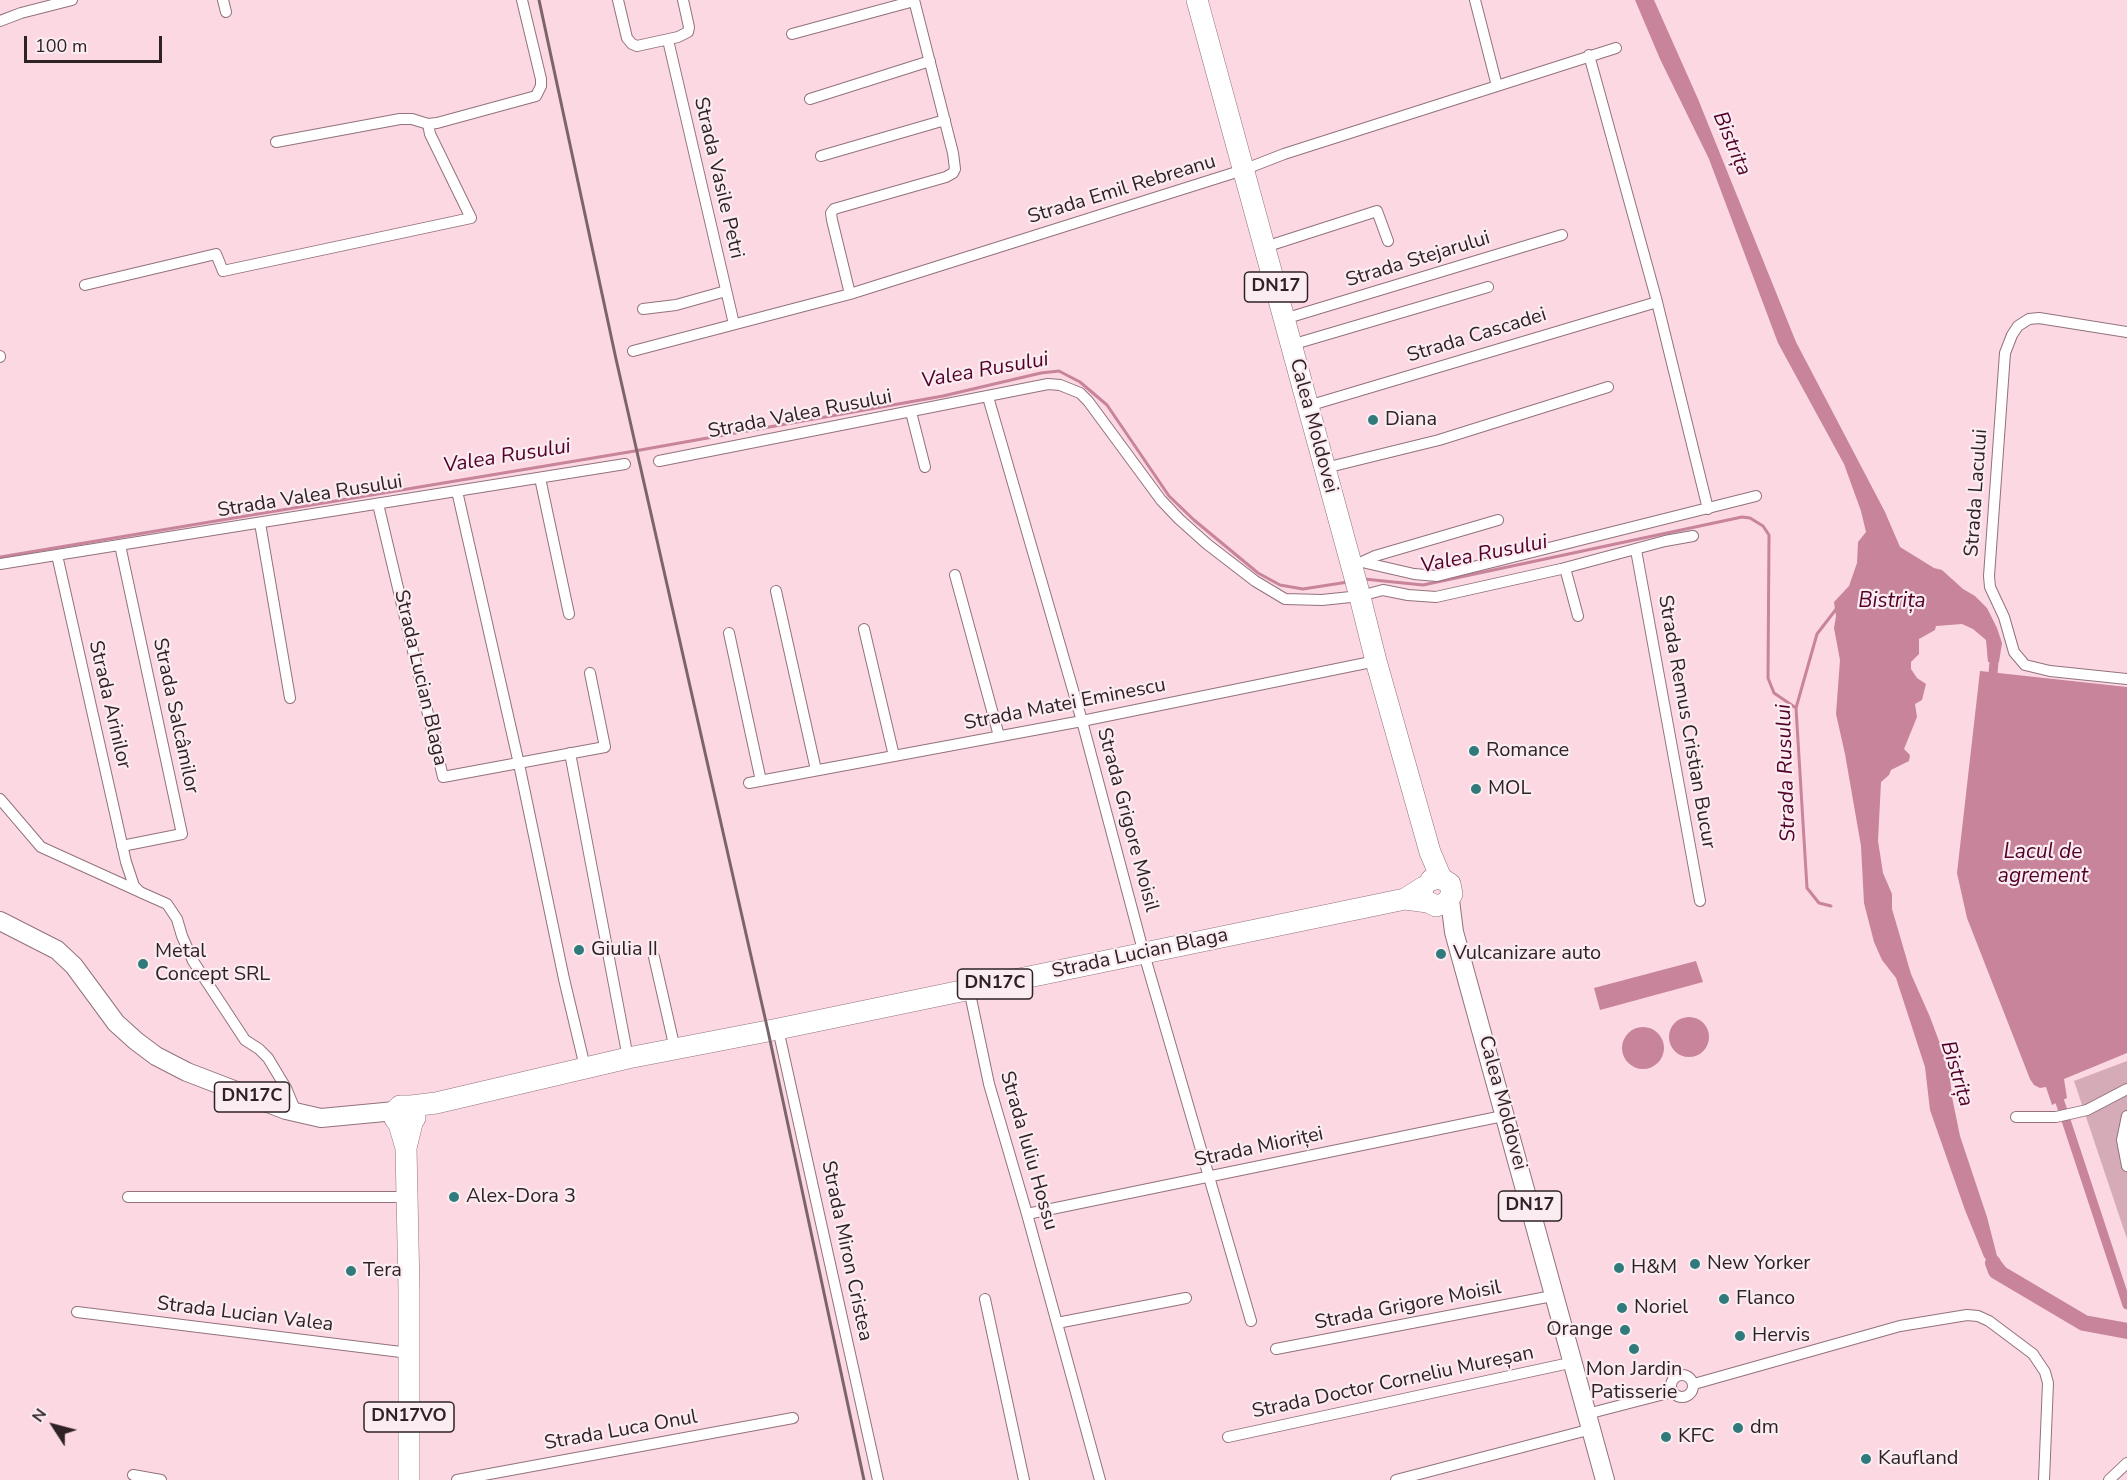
<!DOCTYPE html>
<html>
<head>
<meta charset="utf-8">
<style>
	body { margin:0 }
	#map { position:relative; width:2127px; height:1480px; overflow:hidden; background:#fcd8e2; font-family:"Nunito Sans",sans-serif }
	canvas { display:block }
	.north { position:absolute; left:24px; top:1396px; width:60px; height:60px; -webkit-text-stroke:4px #faecf0; paint-order:stroke; rotate:306deg; font-size:16px; font-weight:700; line-height:24px; text-align:center; color:#2f2226 }
	.north::after { content:''; display:block; margin:auto; width:21px; height:27px; background:#2f2226; clip-path:polygon(50% 0,100% 100%,50% 72%,0 100%) }
	.scale { position:absolute; left:24px; top:36px; width:138px; height:27px; box-sizing:border-box; border:3px solid #2f2226; border-top:0; padding-left:8px; font-size:18px; line-height:21px; white-space:nowrap; color:#2f2226; -webkit-text-stroke:4px #faecf0; paint-order:stroke }
</style>
</head>
<body>
<div id="map">
<canvas width="2127" height="1480"></canvas>
<div class="north">N</div>
<div class="scale">100 m</div>
</div>
<script>
const context = document.querySelector('canvas').getContext('2d');
context.lineJoin = 'round';
function fillPath(path, color) { context.fillStyle = color; context.fill(path, 'evenodd'); }
const shape = rows => new Path2D(rows.map(r => 'M' + r).join(''));
function trace(path, color, width, dash) { context.strokeStyle = color; context.lineWidth = width; context.lineCap = dash ? 'butt' : 'round'; context.setLineDash(dash || []); context.stroke(path); }
function drawText(font, color, halo, rows, align = 'center') {
  context.font = font + ' "Nunito Sans",sans-serif'; context.lineWidth = 4.5; context.setLineDash([]); context.textBaseline = 'middle'; context.strokeStyle = halo; context.fillStyle = color; for (const [text, x, y, turn = 0] of rows) {
    context.save(); context.translate(x, y); context.rotate((+turn || 0) * Math.PI / 180); context.textAlign = isNaN(turn) ? turn : align; if (halo) context.strokeText(text, 0, 0); context.fillText(text, 0, 0); context.restore();
  }
}
fillPath(shape([
	[2127,1061,2127,1239,2074,1081]
]), '#d5abb8');
fillPath(shape([
	[1635,0,1654,0,1698,99,1796,342,1885,512,1900,547,1934,568,1942,570,1963,589,1975,596,1987,608,1997,628,2002,643,1999,662,1988,662,1986,640,1973,629,1962,624,1936,626,1935,630,1919,639,1919,654,1911,662,1911,669,1917,678,1926,684,1922,700,1915,704,1917,717,1904,749,1910,755,1909,761,1891,770,1889,775,1881,782,1878,841,1883,873,1892,894,1892,909,1911,974,1930,1017,1949,1068,1952,1097,1960,1136,1987,1217,1997,1256,2011,1274,2004,1281,1984,1257,1965,1210,1930,1110,1925,1067,1896,978,1882,960,1874,942,1864,903,1861,846,1845,754,1836,714,1840,660,1834,628,1836,616,1834,602,1849,586,1857,563,1858,542,1866,532,1861,511,1844,464,1778,343,1709,159,1660,59],
	[1980,671,2127,687,2127,1053,2064,1079,2067,1098,2052,1105,2046,1087,2040,1088,2034,1085,2030,1079,1967,918,1957,873],
	[1696,961,1703,982,1600,1010,1594,988],
	'1669 1037a20 20 0 1 1 40 0a20 20 0 1 1-40 0Z',
	'1622 1048a21 21 0 1 1 42 0a21 21 0 1 1-42 0Z'
]), '#c7849a');
trace(shape([
	[0,557,629,452,943,396,1041,373,1059,371,1080,382,1107,405,1169,496,1194,520,1258,573,1280,585,1303,589,1348,582],
	[1364,579,1423,585,1742,517,1750,518,1763,526,1769,535,1768,678,1774,693,1796,708],
	[1831,906,1819,903,1807,888,1796,708,1817,634,1837,608]
]), '#c7849a', 3);
trace(shape([
	[1993,673,1995,651],
	[2060,1102,2127,1305]
]), '#c7849a', 9);
trace(shape([
	[1993,1263,1996,1271,2084,1323,2127,1331]
]), '#c7849a', 16);
const street = shape([
	[223,0,226,12],
	[618,0,627,38,632,44,637,46,678,37,688,32,689,27,683,0],
	[1475,0,1497,86],
	[0,21,21,13,72,0],
	[792,34,914,1],
	[668,40,734,324],
	[1589,55,1656,298,1708,509],
	[810,99,930,61],
	[276,142,400,119,412,119,428,124,437,123,536,96,541,86,541,79,522,0],
	[821,156,945,120],
	[1265,247,1377,211,1388,241],
	[85,285,216,254,223,271,471,218,430,134,428,124],
	[850,294,832,220,831,213,834,209,946,177,953,173,955,169,953,153,914,0],
	[643,309,676,305,726,291],
	[1284,319,1562,235],
	[2127,332,2039,318,2029,319,2018,326,2012,335,2005,353,1989,576,1990,587,2004,617,2014,652,2025,665,2050,671,2127,679],
	[1291,345,1488,287],
	[633,351,850,294,1243,170,1284,154,1616,48],
	[0,356,0,357],
	[988,397,1082,721,1144,954,1251,1321],
	[1308,406,1657,302],
	[911,412,925,467],
	[659,461,1048,384,1060,385,1080,393,1088,401,1161,500,1179,519,1207,544,1255,581,1285,599,1322,600,1360,596,1383,590,1408,595,1436,597,1561,569,1665,541,1693,536],
	[1325,468,1439,440,1608,387],
	[540,478,569,614],
	[457,491,519,764,564,979,585,1067],
	[378,504,443,777,605,747,590,673],
	[260,523,290,698],
	[120,545,182,834,122,846],
	[1636,550,1700,901],
	[57,555,126,862,134,886,140,892,167,904,177,919,182,936,193,961,245,1040,259,1049,268,1058,286,1088,296,1112],
	[1362,562,1375,556,1498,520],
	[0,564,625,464],
	[1351,564,1362,562,1414,574,1437,576,1756,496],
	[1565,568,1578,616],
	[955,575,999,736],
	[776,591,816,770],
	[864,629,894,756],
	[729,633,761,781],
	[570,753,628,1058],
	[749,783,1082,721,1376,661],
	[0,799,41,847,138,891],
	[654,957,675,1049],
	[969,989,989,1084,1027,1214,1100,1480],
	[778,1029,878,1480],
	[2127,1116,2122,1140,2127,1166],
	[2016,1117,2056,1117,2087,1110,2127,1089],
	[128,1197,407,1197],
	[1027,1214,1498,1117],
	[985,1299,1024,1480],
	[77,1312,409,1353],
	[1057,1323,1186,1298],
	[1276,1349,1547,1297],
	'1671 1386a11 11 0 1 1 22 0a11 11 0 1 1-22 0Z',
	[1694,1384,1900,1326,1967,1315,1978,1316,1989,1321,2033,1354,2045,1372,2048,1383,2044,1480],
	[1587,1414,1672,1392],
	[1228,1437,1565,1364],
	[133,1475,161,1480],
	[457,1480,793,1418],
	[1396,1480,1584,1431],
	[2109,1480,2127,1463]
]);
const primary = shape([
	[1450,900,1454,932,1605,1480],
	[0,921,57,950,74,966,116,1023,136,1041,156,1056,187,1072,286,1110,321,1118,395,1111]
]);
const highway = shape([
	[1197,0,1358,589,1376,661,1430,852,1441,878],
	[1405,899,1428,902,1436,906,1446,903,1452,894,1450,884,1441,878,1431,880],
	[411,1106,436,1103,628,1058,778,1029,1405,899,1424,887],
	[406,1148,399,1124,395,1119,395,1111,400,1106,411,1106,414,1109,415,1118],
	[409,1480,409,1290,406,1148,412,1123]
]);
trace(street, '#92727c', 12);
trace(primary, '#92727c', 20);
trace(highway, '#92727c', 22);
trace(street, '#fff', 10);
trace(primary, '#fff', 18);
trace(highway, '#fff', 21);
trace(shape([
	[539,0,616,359,768,1031,864,1480]
]), '#7b656b', 3);
for (const [x, y, r, color] of [
	[1373,420,6,"#317a7b"],
	[1474,751,6,"#317a7b"],
	[1476,789,6,"#317a7b"],
	[579,950,6,"#317a7b"],
	[1441,954,6,"#317a7b"],
	[143,964,6,"#317a7b"],
	[454,1197,6,"#317a7b"],
	[1695,1264,6,"#317a7b"],
	[1619,1268,6,"#317a7b"],
	[351,1271,6,"#317a7b"],
	[1724,1299,6,"#317a7b"],
	[1622,1308,6,"#317a7b"],
	[1625,1330,6,"#317a7b"],
	[1740,1336,6,"#317a7b"],
	[1634,1349,6,"#317a7b"],
	[1738,1428,6,"#317a7b"],
	[1666,1437,6,"#317a7b"],
	[1866,1459,6,"#317a7b"]
]) { const dot = new Path2D(); dot.arc(x, y, r, 0, 2 * Math.PI); context.fillStyle = color; context.fill(dot); trace(dot, '#faecf0', 2); }
for (const [x, y, w] of [
	[1276,287,63],
	[995,984,75],
	[252,1097,75],
	[1530,1206,63],
	[409,1417,90]
]) { const box = new Path2D(); box.roundRect(x - w / 2, y - 15, w, 30, 4.5); context.fillStyle = '#faecf0'; context.fill(box); trace(box, '#2f2226', 1.5); }
drawText('bold 18px', '#2f2226', null, [
	["DN17",1276,287],
	["DN17C",995,984],
	["DN17C",252,1097],
	["DN17",1530,1206],
	["DN17VO",409,1417]
]);
drawText('20px', '#2f2226', '#faecf0', [
	["Strada Vasile Petri",718,178,77],
	["Strada Emil Rebreanu",1122,190,-17],
	["Strada Stejarului",1418,260,-17],
	["Strada Cascadei",1477,336,-17],
	["Strada Valea Rusului",800,415,-11],
	["Calea Moldovei",1313,426,75],
	["Strada Lacului",1977,493,-86],
	["Strada Valea Rusului",310,497,-9],
	["Strada Lucian Blaga",420,678,77],
	["Strada Arinilor",109,705,77],
	["Strada Matei Eminescu",1065,705,-11],
	["Strada Salcâmilor",175,716,78],
	["Strada Remus Cristian Bucur",1686,722,80],
	["Strada Grigore Moisil",1127,820,75],
	["Strada Lucian Blaga",1140,954,-12],
	["Calea Moldovei",1502,1103,75],
	["Strada Mioriței",1259,1148,-12],
	["Strada Iuliu Hossu",1028,1151,74],
	["Strada Miron Cristea",846,1251,78],
	["Strada Grigore Moisil",1408,1306,-11],
	["Strada Lucian Valea",245,1315,7],
	["Strada Doctor Corneliu Mureșan",1393,1383,-12],
	["Strada Luca Onul",621,1431,-10]
]);
drawText('20px', '#2f2226', '#faecf0', [
	["Diana",1385,420],
	["Romance",1486,751],
	["MOL",1488,789],
	["Giulia II",591,950],
	["Metal",155,952],
	["Concept SRL",155,975],
	["Vulcanizare auto",1453,954],
	["Alex-Dora 3",466,1197],
	["New Yorker",1707,1264],
	["H&M",1631,1268],
	["Tera",363,1271],
	["Flanco",1736,1299],
	["Noriel",1634,1308],
	["Orange",1613,1330,"right"],
	["Hervis",1752,1336],
	["Mon Jardin",1634,1370,"center"],
	["Patisserie",1634,1393,"center"],
	["dm",1750,1428],
	["KFC",1678,1437],
	["Kaufland",1878,1459]
], 'left');
drawText('italic 21px', '#52002a', '#faecf0', [
	["Bistrița",1731,144,67],
	["Valea Rusului",985,371,-10],
	["Valea Rusului",507,457,-9],
	["Valea Rusului",1484,555,-11],
	["Bistrița",1892,602],
	["Strada Rusului",1787,773,-92],
	["Lacul de",2043,853],
	["agrement",2043,877],
	["Bistrița",1956,1074,73]
]);
</script>
</body>
</html>
